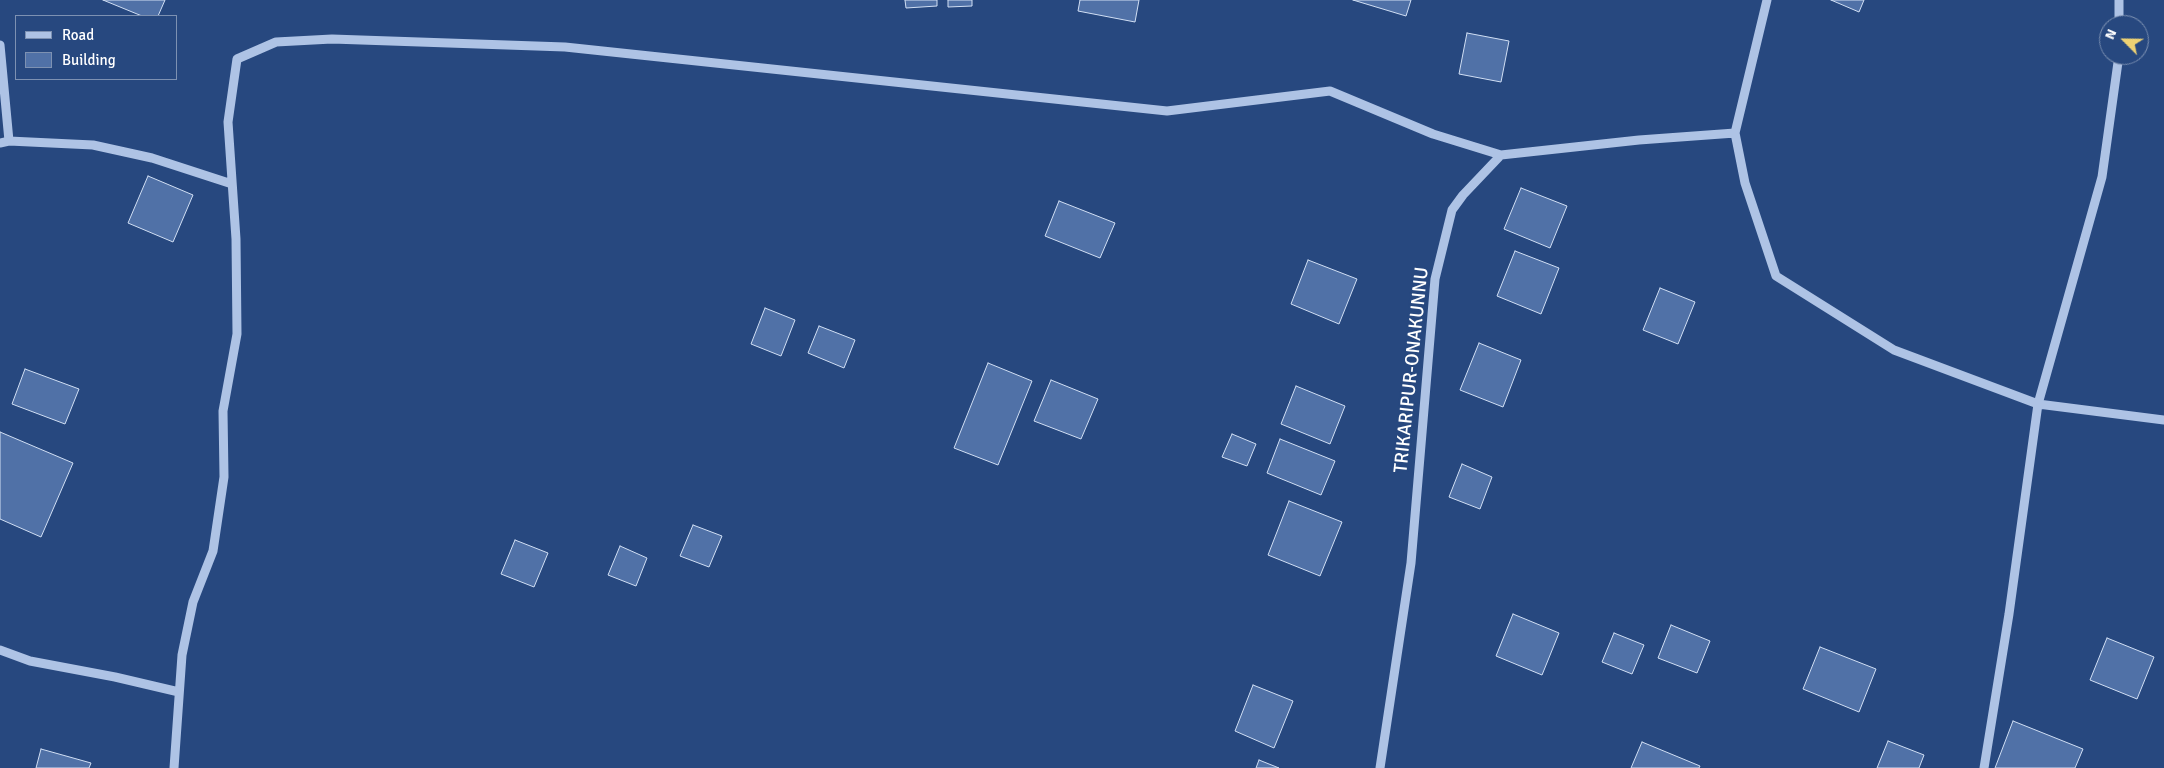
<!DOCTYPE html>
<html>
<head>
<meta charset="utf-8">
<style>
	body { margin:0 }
	#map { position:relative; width:2164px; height:768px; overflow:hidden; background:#27487f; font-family:Signika,sans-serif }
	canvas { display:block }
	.legend { position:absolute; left:15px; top:15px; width:162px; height:65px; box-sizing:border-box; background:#27487f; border:1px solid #7d91b2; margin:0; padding:6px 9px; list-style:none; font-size:15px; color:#fff }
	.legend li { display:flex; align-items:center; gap:10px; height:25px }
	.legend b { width:25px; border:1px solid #7d91b2 }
	.north { position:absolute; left:2099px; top:15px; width:50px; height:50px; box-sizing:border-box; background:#27487f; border:1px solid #7d91b2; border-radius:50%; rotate:293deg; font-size:14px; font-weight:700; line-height:20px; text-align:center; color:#fff }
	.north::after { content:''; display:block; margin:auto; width:18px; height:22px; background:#eed273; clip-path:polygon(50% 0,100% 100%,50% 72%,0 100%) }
</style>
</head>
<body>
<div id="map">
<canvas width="2164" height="768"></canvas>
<ul class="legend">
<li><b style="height:6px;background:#aec3e5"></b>Road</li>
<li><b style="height:14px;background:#5071a7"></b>Building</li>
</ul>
<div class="north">N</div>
</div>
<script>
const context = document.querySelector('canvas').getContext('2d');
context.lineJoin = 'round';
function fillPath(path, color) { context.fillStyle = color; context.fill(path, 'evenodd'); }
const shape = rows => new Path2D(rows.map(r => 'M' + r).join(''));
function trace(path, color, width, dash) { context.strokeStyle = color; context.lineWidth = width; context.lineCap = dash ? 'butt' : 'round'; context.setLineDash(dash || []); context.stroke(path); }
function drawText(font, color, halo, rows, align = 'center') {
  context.font = font + ' Signika,sans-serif'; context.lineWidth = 4.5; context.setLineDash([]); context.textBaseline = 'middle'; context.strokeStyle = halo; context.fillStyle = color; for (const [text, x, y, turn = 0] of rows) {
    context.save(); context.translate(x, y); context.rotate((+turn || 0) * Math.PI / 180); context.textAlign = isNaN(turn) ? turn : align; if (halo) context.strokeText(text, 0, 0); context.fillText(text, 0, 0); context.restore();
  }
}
const building = shape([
	[103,0,165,0,158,16,142,16,103,0],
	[905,0,937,0,937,6,906,8,905,0],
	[948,0,972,0,972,6,948,7,948,0],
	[1080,0,1139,0,1135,22,1078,11,1080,0],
	[1353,0,1411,0,1406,16,1353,0],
	[1831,0,1864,0,1859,12,1831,0],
	[1467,33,1509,41,1501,82,1459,74,1467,33],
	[148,176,193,195,173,242,128,223,148,176],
	[1521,188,1567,206,1550,248,1504,229,1521,188],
	[1059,201,1115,223,1100,258,1045,236,1059,201],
	[1515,251,1559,268,1541,314,1497,296,1515,251],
	[1308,260,1357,279,1339,324,1291,304,1308,260],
	[1660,288,1695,302,1678,344,1643,330,1660,288],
	[765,308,795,320,781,356,751,344,765,308],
	[819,326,855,340,844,368,808,353,819,326],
	[1479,343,1521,360,1503,407,1460,390,1479,343],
	[988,363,1032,381,998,465,954,448,988,363],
	[25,369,79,389,65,424,12,404,25,369],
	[1051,380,1098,399,1081,439,1034,421,1051,380],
	[1296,386,1345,406,1330,444,1281,424,1296,386],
	[0,432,73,463,41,537,0,519,0,432],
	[1232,434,1256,444,1247,466,1222,457,1232,434],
	[1280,439,1335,461,1321,495,1267,473,1280,439],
	[1462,464,1492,477,1480,509,1449,497,1462,464],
	[1289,501,1342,522,1320,576,1268,555,1289,501],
	[693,525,722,536,709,567,680,556,693,525],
	[515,540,548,553,534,587,501,574,515,540],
	[620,546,647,558,636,586,608,575,620,546],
	[1513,614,1559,633,1542,675,1496,656,1513,614],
	[1671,625,1710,641,1697,673,1658,658,1671,625],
	[1614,633,1644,645,1632,674,1602,662,1614,633],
	[2107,638,2154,657,2137,699,2090,680,2107,638],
	[1820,647,1876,669,1859,712,1803,689,1820,647],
	[1253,685,1293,701,1274,748,1235,731,1253,685],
	[2013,721,2083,749,2075,768,1995,768,2013,721],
	[1888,741,1924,755,1919,768,1877,768,1888,741],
	[1642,742,1700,766,1699,768,1631,768,1642,742],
	[41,749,91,763,89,768,36,768,41,749],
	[1259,760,1279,768,1256,768,1259,760]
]);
fillPath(building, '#5071a7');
trace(building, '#d1dff4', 1);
trace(shape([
	[2119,0,2119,25],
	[0,45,9,141],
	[1735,133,1745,183,1776,276,1894,350,2038,404,2164,420],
	[0,143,9,141,93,145,152,158,232,184],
	[0,650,30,661,115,677,179,692],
	[174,768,182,655,193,602,213,551,224,477,223,411,237,334,236,239,228,122,237,59,276,42,332,39,565,47,1167,111,1330,91,1433,134,1501,155],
	[1380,768,1411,563,1435,279,1452,210,1463,195,1501,155,1639,140,1735,133,1767,0],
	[1984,768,2009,614,2038,404,2102,177,2119,55]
]), '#aec3e5', 9);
drawText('19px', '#fff', '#27487f', [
	["TRIKARIPUR-ONAKUNNU",1412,370,-84]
]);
</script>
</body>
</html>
